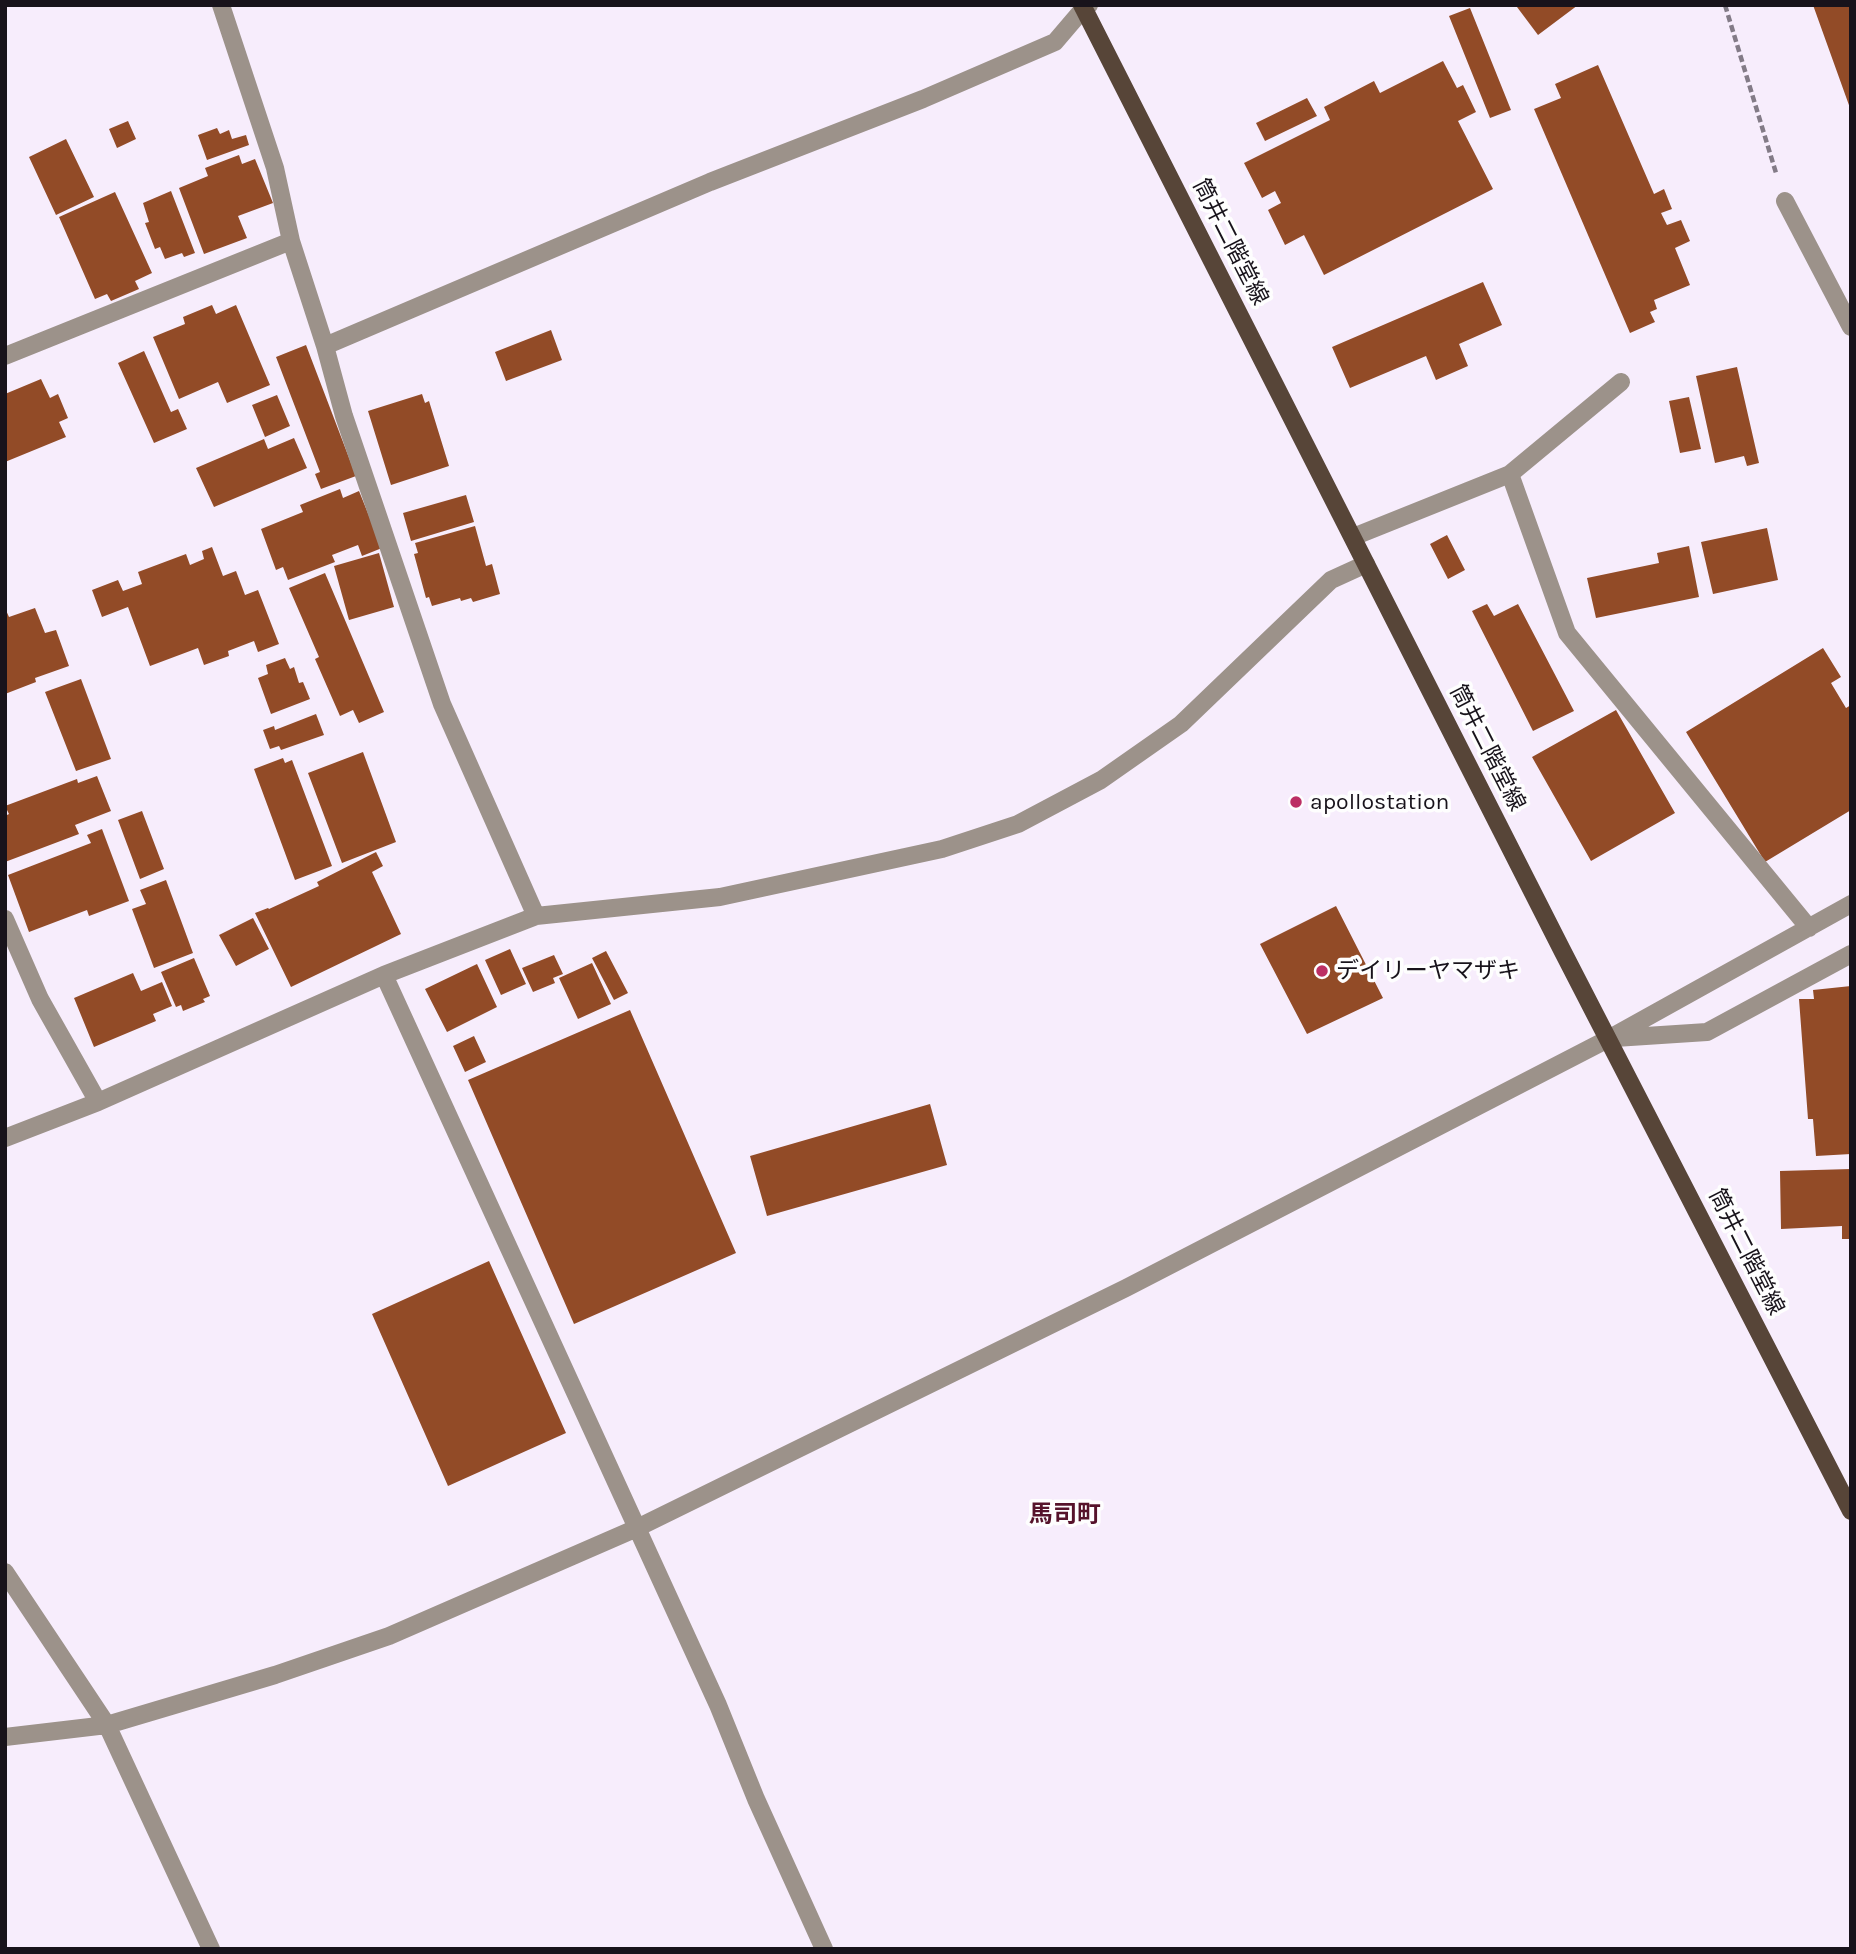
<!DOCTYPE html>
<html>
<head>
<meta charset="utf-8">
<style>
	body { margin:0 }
	#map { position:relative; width:1856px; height:1954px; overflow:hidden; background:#f7edfc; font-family:Karla,sans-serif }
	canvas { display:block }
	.frame { position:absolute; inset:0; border:7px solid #18131b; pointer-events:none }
</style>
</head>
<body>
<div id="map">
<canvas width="1856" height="1954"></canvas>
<div class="frame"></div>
</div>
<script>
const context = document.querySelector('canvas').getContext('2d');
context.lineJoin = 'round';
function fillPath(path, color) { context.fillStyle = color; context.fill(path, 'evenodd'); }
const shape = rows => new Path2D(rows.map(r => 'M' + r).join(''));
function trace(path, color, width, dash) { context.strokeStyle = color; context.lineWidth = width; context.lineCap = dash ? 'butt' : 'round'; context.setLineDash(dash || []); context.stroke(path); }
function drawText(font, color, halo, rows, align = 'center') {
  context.font = font + ' Karla,"Noto Sans JP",sans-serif'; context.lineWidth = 7; context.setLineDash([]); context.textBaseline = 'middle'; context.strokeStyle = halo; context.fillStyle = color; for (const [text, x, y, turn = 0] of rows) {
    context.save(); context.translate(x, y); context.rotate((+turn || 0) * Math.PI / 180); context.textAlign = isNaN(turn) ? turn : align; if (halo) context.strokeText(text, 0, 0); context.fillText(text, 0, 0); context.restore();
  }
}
fillPath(shape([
	[1519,5,1578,5,1538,35,1517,7],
	[1813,5,1851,5,1851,108,1850,108],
	[1470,8,1511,110,1490,118,1449,16],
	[1443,61,1457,88,1463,85,1476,112,1458,121,1493,189,1324,275,1304,235,1285,245,1268,210,1281,203,1275,191,1262,198,1244,163,1330,120,1324,107,1374,81,1380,93],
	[1598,65,1654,194,1664,189,1672,209,1661,213,1667,225,1681,220,1690,241,1675,248,1690,285,1654,300,1657,309,1650,312,1655,322,1630,333,1534,109,1561,98,1555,84],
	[1307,98,1317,116,1265,141,1256,123],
	[128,121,136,139,117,148,109,129],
	[217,128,220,134,229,130,232,139,246,135,249,145,207,160,198,135],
	[66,139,94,197,56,215,29,157],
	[239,155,242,164,255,159,273,203,238,216,247,238,204,254,179,188,208,176,205,168],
	[171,191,195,253,184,257,182,253,165,259,160,247,155,249,145,223,149,222,143,203],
	[115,192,152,273,135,281,139,289,111,301,107,294,95,299,59,217],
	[1483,282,1502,325,1459,344,1468,366,1436,380,1426,356,1350,388,1332,347],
	[212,305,216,314,236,305,270,385,227,403,218,382,179,399,153,337,185,324,183,317],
	[551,330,562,360,506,381,495,352],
	[306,345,356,476,321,489,315,474,320,472,276,357],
	[144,351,171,412,178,409,187,429,154,443,118,363],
	[1737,367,1759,463,1747,466,1744,456,1715,463,1696,376],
	[41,379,50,398,58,394,68,418,59,422,66,437,5,462,5,394],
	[422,394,425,403,429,401,449,466,391,485,368,411],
	[277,395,290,426,265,437,252,405],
	[1689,397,1701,449,1680,453,1669,401],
	[294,438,307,468,214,507,196,468,264,439,268,449],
	[340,489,343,498,359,491,382,548,362,556,358,545,332,555,335,562,288,580,283,567,276,570,261,529,303,512,300,505],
	[466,495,474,522,411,541,403,513],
	[475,526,486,566,492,564,500,594,473,602,471,598,461,601,460,598,432,606,429,597,426,598,414,554,418,553,415,543],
	[1767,528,1778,580,1713,594,1701,542],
	[1447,535,1465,570,1448,579,1430,544],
	[1689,546,1699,597,1596,618,1587,578,1659,563,1657,553],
	[212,547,223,576,236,571,245,595,258,590,279,644,258,652,254,641,228,651,229,656,204,665,198,648,150,666,128,607,102,617,92,590,118,580,123,591,142,584,138,572,186,554,190,565,204,559,202,551],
	[379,553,394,607,349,620,334,566],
	[325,573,384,712,359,723,353,710,340,716,315,659,319,657,289,588],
	[1487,604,1494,616,1518,604,1574,711,1533,731,1472,611],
	[5,608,9,617,35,608,45,633,56,630,69,666,35,678,36,682,5,694],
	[1823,648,1841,677,1831,683,1846,708,1851,705,1851,810,1765,862,1686,732],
	[285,658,290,669,294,667,299,683,303,682,310,699,271,714,258,678,268,674,266,665],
	[81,679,111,759,76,771,45,692],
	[1616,710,1675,813,1591,861,1532,757],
	[316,714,324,735,281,750,279,746,270,749,263,730,274,726,275,730],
	[363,752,396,842,342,863,308,773],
	[283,758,285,763,292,760,332,866,295,880,254,769],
	[97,776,111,811,75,825,79,834,5,862,5,816,9,814,5,806,77,779,78,783],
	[142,811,164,869,140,879,118,820],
	[102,829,129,901,89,916,87,910,29,932,8,875,91,843,87,835],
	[376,852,383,866,372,872,401,934,291,987,255,913,268,908,269,909,319,886,317,882],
	[166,880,193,953,154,968,132,909,146,904,140,890],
	[1336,906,1383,998,1307,1034,1260,944],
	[253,918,269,949,236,966,219,935],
	[510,949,526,984,501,995,485,960],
	[606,951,628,993,614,1000,592,958],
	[554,955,563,974,553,978,555,983,533,992,522,968],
	[194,958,210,996,203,999,205,1002,183,1011,181,1005,176,1007,161,972],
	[592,963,611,1004,578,1019,559,978],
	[477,964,497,1007,447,1032,425,989],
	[133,973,141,991,162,982,172,1006,153,1014,156,1021,94,1047,74,998],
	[1851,986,1851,1154,1816,1156,1813,1119,1808,1119,1799,999,1814,999,1813,990],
	[630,1010,736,1253,574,1324,468,1080],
	[474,1036,486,1062,465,1072,453,1046],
	[930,1104,947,1165,767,1216,750,1156],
	[1851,1169,1851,1239,1842,1239,1842,1226,1781,1229,1780,1171],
	[489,1261,566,1433,448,1486,372,1314]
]), '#924b27');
trace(shape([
	[1725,5,1776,173]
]), '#837b87', 4.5, [7, 3.5]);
trace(shape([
	[221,5,275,168,291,241,325,346,344,416,442,704,536,916],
	[1785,201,1851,327],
	[325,346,710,182,923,99,1055,42,1084,8,1089,5],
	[5,356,291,241],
	[1510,474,1567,633,1809,928],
	[1353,537,1510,474,1621,382],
	[5,919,40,999,98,1102],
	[384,975,718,1705,756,1799,824,1949],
	[1615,1038,1707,1032,1851,954],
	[5,1138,98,1102,384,975,536,916,720,897,942,849,1018,824,1101,780,1181,724,1331,580,1366,564],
	[5,1572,107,1725,211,1949],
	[5,1737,107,1725,275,1675,389,1636,637,1528,1126,1288,1608,1039,1851,904]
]), '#9c928a', 18);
trace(shape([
	[1082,5,1563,952,1851,1511]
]), '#574538', 18);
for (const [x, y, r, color] of [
	[1296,802,7,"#bc2f64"],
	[1322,971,7,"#bc2f64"]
]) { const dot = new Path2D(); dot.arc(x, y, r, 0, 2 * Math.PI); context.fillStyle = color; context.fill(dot); trace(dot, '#fefefe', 2.5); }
drawText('23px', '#18131b', '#fefefe', [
	["筒井二階堂線",1230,242,63],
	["筒井二階堂線",1487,748,63],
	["筒井二階堂線",1746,1252,63]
]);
drawText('23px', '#18131b', '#fefefe', [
	["apollostation",1310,802],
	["デイリーヤマザキ",1336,971]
], 'left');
drawText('bold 24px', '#56132b', '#fefefe', [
	["馬司町",1065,1515]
]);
</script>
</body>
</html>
